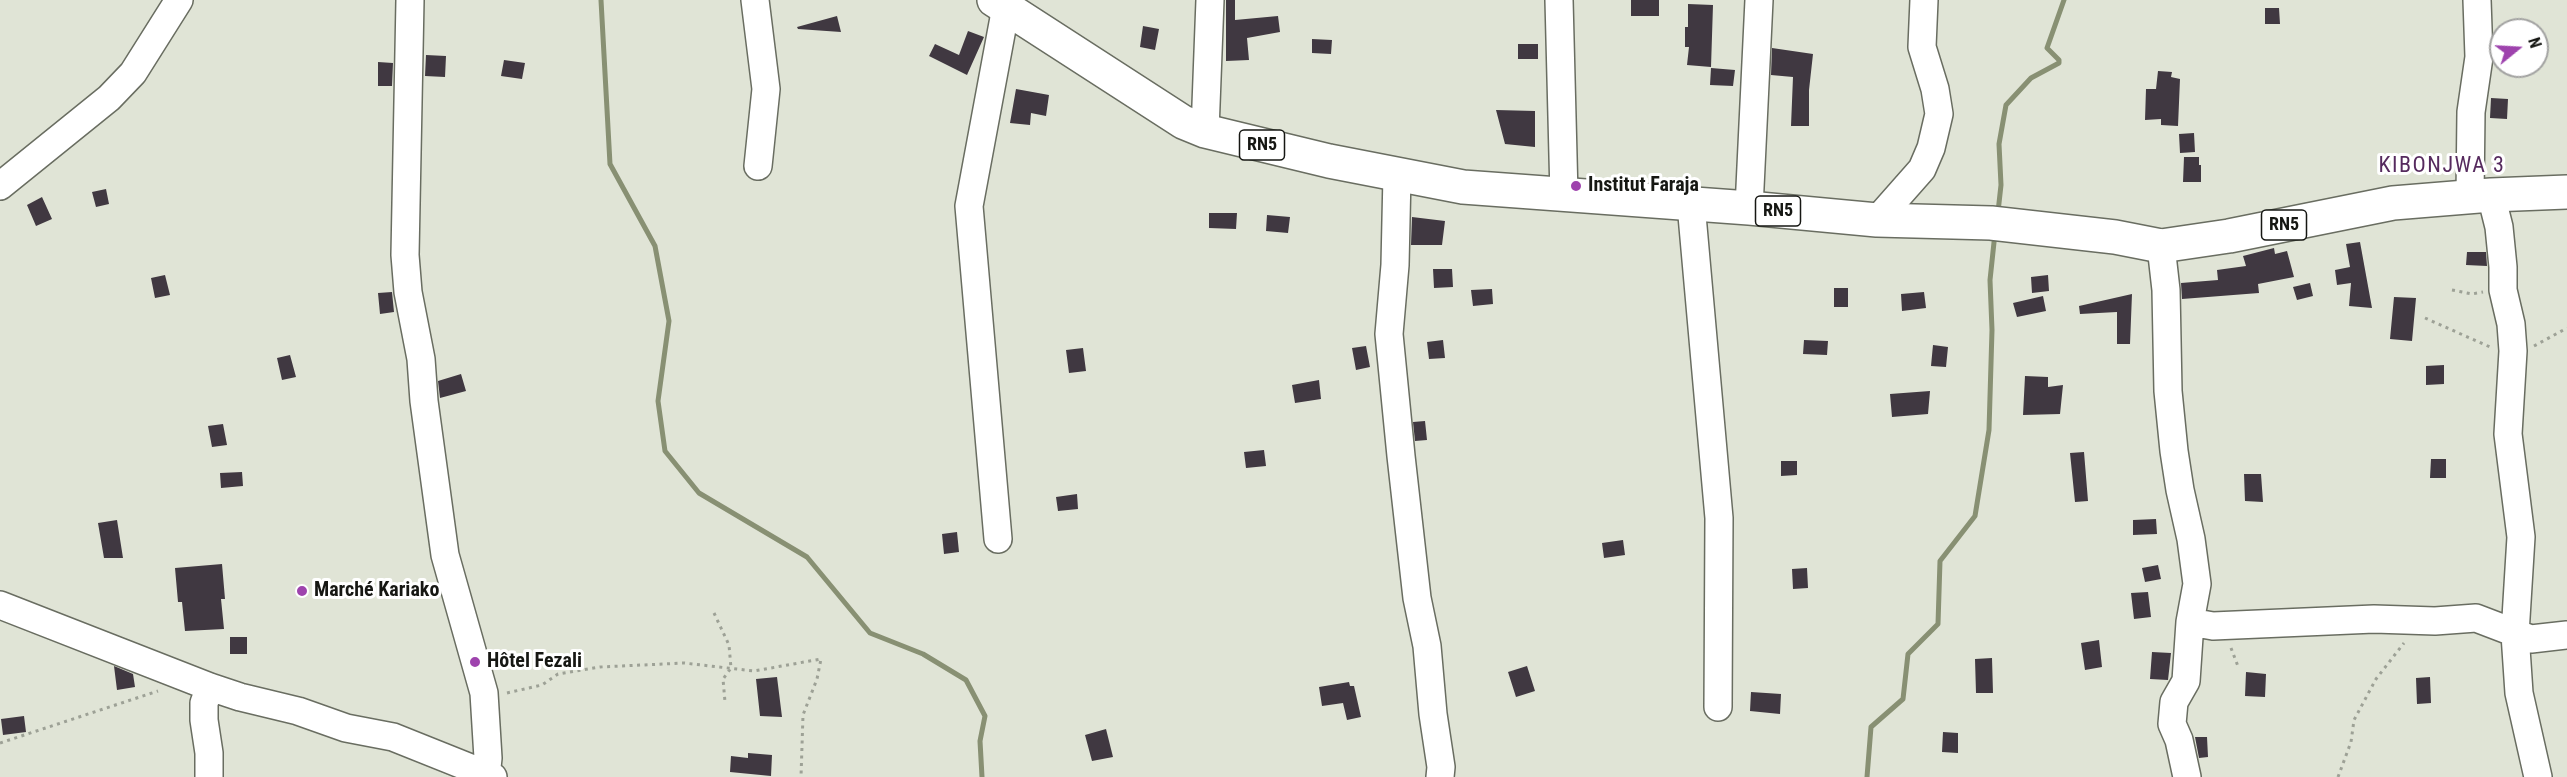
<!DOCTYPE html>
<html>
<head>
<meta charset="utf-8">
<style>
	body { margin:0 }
	#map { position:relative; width:2567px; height:777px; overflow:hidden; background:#e0e4d6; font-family:"Roboto Condensed",sans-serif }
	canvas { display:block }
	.north { position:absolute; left:2489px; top:18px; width:60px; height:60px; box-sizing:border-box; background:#fff; border:2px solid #a2a2a1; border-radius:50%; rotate:72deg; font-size:16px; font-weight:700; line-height:24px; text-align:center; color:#161713 }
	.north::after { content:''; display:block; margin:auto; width:21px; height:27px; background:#9e43ad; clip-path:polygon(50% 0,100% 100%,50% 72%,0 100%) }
</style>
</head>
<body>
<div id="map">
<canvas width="2567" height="777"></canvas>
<div class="north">N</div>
</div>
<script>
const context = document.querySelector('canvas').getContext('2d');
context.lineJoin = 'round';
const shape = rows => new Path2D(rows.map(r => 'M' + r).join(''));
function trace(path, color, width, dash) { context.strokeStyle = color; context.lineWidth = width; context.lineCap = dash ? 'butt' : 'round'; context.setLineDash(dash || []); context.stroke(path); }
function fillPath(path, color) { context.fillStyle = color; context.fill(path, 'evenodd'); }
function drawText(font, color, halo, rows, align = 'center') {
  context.font = font + ' "Roboto Condensed",sans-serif'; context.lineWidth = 6; context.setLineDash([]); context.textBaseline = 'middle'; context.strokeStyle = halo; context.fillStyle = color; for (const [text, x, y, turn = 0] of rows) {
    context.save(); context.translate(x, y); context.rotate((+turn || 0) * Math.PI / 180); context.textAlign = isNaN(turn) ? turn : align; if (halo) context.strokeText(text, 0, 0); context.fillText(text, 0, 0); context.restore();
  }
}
trace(shape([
	[601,0,610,164,655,246,669,321,658,401,665,451,699,493,807,557,870,633,923,654,966,680,985,716,980,741,982,777],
	[1998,212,2001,185,1999,144,2006,105,2031,78,2059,63,2059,60,2047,48,2064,0],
	[1867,777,1871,727,1903,699,1908,654,1938,624,1940,561,1975,516,1989,430,1992,330,1990,280,1995,233]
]), '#889073', 5);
fillPath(shape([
	[1226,0,1235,0,1235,20,1278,16,1280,32,1247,38,1249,60,1226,61],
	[1631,0,1659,0,1659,16,1631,16],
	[1688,4,1713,5,1711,67,1687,65,1689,47,1685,47,1685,27,1688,27],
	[2265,8,2279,8,2280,24,2265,24],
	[837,16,841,32,798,29,797,27],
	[1143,26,1159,29,1155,50,1140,47],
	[968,31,984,37,967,75,929,56,935,44,959,55],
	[1312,39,1332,40,1331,54,1312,53],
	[1518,44,1538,44,1538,59,1518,59],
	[1772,48,1813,54,1809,90,1809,126,1791,126,1793,77,1771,75],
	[426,55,446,56,445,77,425,76],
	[504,60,525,63,522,79,501,76],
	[378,62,393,63,392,86,378,86],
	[1711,68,1735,70,1733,86,1710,85],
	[2158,71,2172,72,2171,77,2180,79,2178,126,2161,125,2161,119,2145,120,2146,89,2156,89],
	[1016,89,1049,95,1046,116,1031,113,1030,125,1010,123],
	[2491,98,2508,99,2507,119,2490,118],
	[1496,110,1535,111,1535,147,1505,144],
	[2194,133,2195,152,2180,153,2179,134],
	[2184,157,2199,157,2199,165,2201,165,2201,182,2183,182],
	[106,189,109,204,96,207,92,192],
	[42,197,52,219,36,226,27,205],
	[1209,213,1237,213,1236,229,1209,228],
	[1267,215,1290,217,1288,233,1266,231],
	[1412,217,1445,221,1442,245,1411,245],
	[2360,242,2372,308,2349,306,2351,283,2337,285,2335,270,2350,267,2346,244],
	[2274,248,2275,254,2287,251,2294,277,2258,284,2259,293,2182,299,2181,283,2218,280,2217,270,2246,266,2243,256],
	[2467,252,2486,252,2487,266,2466,265],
	[1433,269,1452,269,1453,287,1434,288],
	[165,275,170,295,155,298,151,278],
	[2048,275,2049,291,2032,293,2031,277],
	[2310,283,2313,296,2297,300,2293,287],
	[1834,288,1848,288,1848,307,1834,307],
	[1492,289,1493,304,1473,306,1471,290],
	[392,292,394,312,380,314,378,293],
	[1924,292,1926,308,1902,311,1901,294],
	[2132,294,2130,344,2117,344,2117,312,2080,314,2079,306],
	[2043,296,2046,311,2017,317,2013,303],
	[2394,297,2416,298,2412,341,2390,339],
	[1443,340,1445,358,1429,359,1427,342],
	[1804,340,1828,341,1827,355,1803,354],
	[1933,345,1948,347,1946,367,1931,366],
	[1366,346,1370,367,1356,370,1352,348],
	[1083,348,1086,371,1069,373,1066,350],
	[290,355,296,377,282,380,277,358],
	[2444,365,2444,384,2426,385,2426,366],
	[461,374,466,391,440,398,438,381],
	[2025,376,2048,377,2048,387,2063,385,2060,414,2023,415],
	[1319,380,1321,399,1295,403,1292,385],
	[1930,391,1928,414,1892,417,1890,394],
	[1425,421,1427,440,1415,441,1413,422],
	[223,424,227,445,212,447,208,426],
	[1264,450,1266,466,1246,468,1244,452],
	[2084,452,2088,501,2075,502,2070,453],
	[2431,459,2446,459,2446,478,2430,478],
	[1781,461,1797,461,1797,475,1781,476],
	[242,472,243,486,221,488,220,473],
	[2244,474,2261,474,2263,502,2245,501],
	[1077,494,1078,509,1058,511,1056,497],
	[2156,519,2157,534,2133,535,2133,520],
	[117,520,123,558,104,558,98,523],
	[957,532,959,552,944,554,942,534],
	[1623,540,1625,555,1604,558,1602,543],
	[222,564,225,599,221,599,224,629,185,631,182,602,178,602,175,568],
	[2158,565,2161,579,2145,582,2142,568],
	[1807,568,1808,588,1793,589,1792,569],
	[2148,592,2151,617,2134,619,2131,593],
	[230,637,247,637,247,654,230,654],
	[2099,640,2102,667,2085,670,2081,643],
	[2152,652,2171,653,2168,680,2150,679],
	[1992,658,1993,693,1976,693,1975,659],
	[114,666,133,674,135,687,117,690],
	[1527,666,1535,691,1516,697,1508,672],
	[2246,672,2266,674,2265,697,2245,696],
	[777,677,782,717,760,716,756,679],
	[2430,677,2431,703,2417,704,2416,678],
	[1349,682,1350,686,1354,686,1361,717,1347,720,1343,703,1322,706,1319,687],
	[1751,692,1781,694,1780,714,1750,711],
	[24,716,26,732,3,735,1,719],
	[1106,729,1113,757,1092,761,1085,735],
	[1943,732,1958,733,1958,753,1942,752],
	[2195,737,2207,737,2208,757,2199,758],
	[748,753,772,755,771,776,730,772,731,756,748,758]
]), '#403841');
const minor = shape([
	[410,0,405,255,408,292,421,359,424,401,445,555,484,693,488,758,486,777],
	[755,0,766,89,758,166],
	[1559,0,1564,195],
	[1205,131,1210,0],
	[1397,175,1395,265,1389,334,1401,456,1417,598,1427,646,1433,714,1441,767,1440,777],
	[0,186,109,98,133,73,179,0],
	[2491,195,2499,227,2503,267,2503,290,2511,324,2513,351,2508,434,2521,537,2515,634,2519,693,2538,777],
	[2470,196,2471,112,2479,57,2477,0],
	[1691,204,1719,518,1718,707],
	[1749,208,1759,0],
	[1877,220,1922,169,1931,148,1939,114,1935,89,1922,47,1924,0],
	[2161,246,2166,290,2168,391,2174,451,2180,490,2191,539,2197,584,2190,622,2186,681,2174,702,2172,724,2179,740,2187,777],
	[998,539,969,206,1006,7],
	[0,605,210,687,240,697,298,711,346,728,393,737,493,777],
	[2190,622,2213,626,2374,619,2435,621,2476,618,2531,639,2567,635],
	[209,777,209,753,204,720,204,703,210,687]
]);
const highway = shape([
	[994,0,1183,122,1205,131,1329,161,1463,187,1749,208,1877,220,1991,223,2115,237,2161,246,2229,236,2393,203,2491,195,2567,192]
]);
trace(minor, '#696d61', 30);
trace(highway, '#696d61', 36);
trace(shape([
	[2452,290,2472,294,2483,292],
	[2425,318,2490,347],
	[2534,346,2567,328],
	[714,613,729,645,731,668,723,679,725,702],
	[2231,648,2239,669],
	[507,693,542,685,558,674,600,667,684,663,754,671,821,659,817,679,803,715,801,777],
	[0,743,158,691],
	[2338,777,2351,742,2354,720,2376,679,2404,643]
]), '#9da196', 3, [3, 4.5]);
trace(minor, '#fff', 27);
trace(highway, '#fff', 33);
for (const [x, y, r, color] of [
	[1576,186,6,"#9e43ad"],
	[302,591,6,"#9e43ad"],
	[475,662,6,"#9e43ad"]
]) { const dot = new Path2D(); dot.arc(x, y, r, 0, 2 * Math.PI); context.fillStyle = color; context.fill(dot); trace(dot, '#fff', 2); }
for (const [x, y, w] of [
	[1262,145,45],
	[1778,211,45],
	[2284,225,45]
]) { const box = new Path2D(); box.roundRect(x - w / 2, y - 15, w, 30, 4.5); context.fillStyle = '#fff'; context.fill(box); trace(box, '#161713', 1.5); }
drawText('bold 18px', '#161713', null, [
	["RN5",1262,145],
	["RN5",1778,211],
	["RN5",2284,225]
]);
drawText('bold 20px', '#161713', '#fff', [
	["Institut Faraja",1588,186],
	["Marché Kariako",314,591],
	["Hôtel Fezali",487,662]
], 'left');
context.letterSpacing = '1.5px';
drawText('22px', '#562a5e', '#fff', [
	["KIBONJWA 3",2442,166]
]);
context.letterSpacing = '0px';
</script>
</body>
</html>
